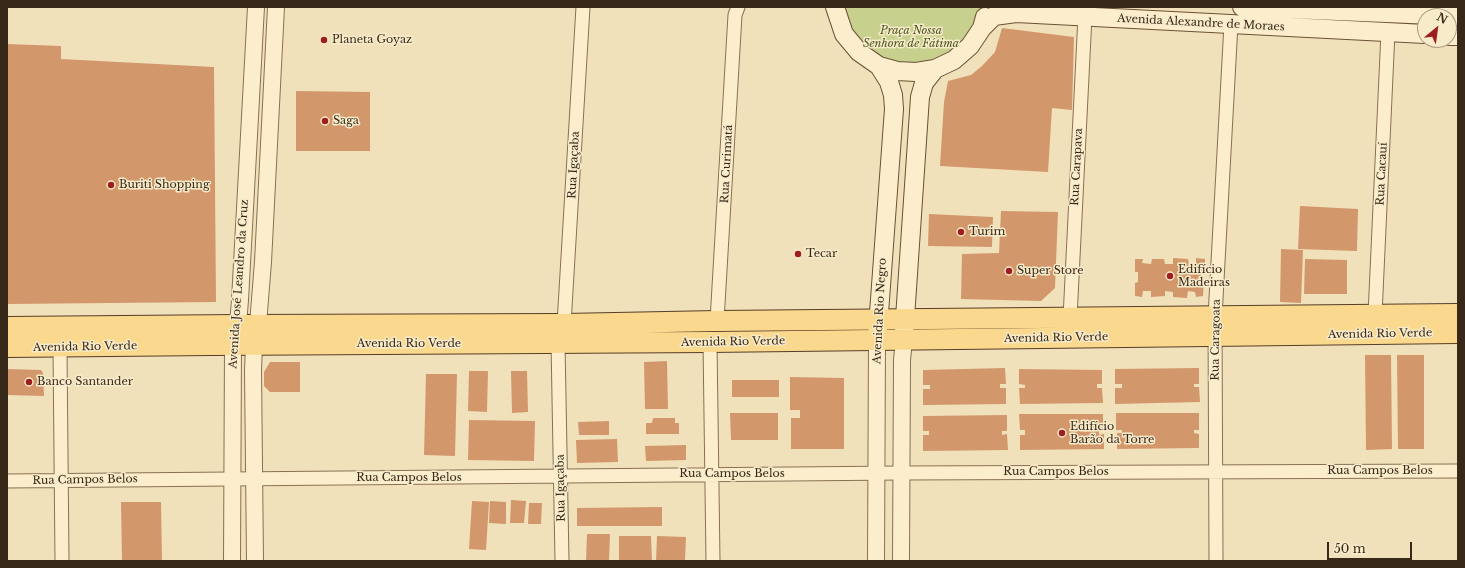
<!DOCTYPE html>
<meta charset="utf-8">
<style>
body{margin:0}
#map{position:relative;width:1465px;height:568px;overflow:hidden;background:#f1e1ba;font-family:"Libre Baskerville",serif}
canvas{display:block}
.frame{position:absolute;inset:0;border:8px solid #372819;pointer-events:none}
.north{position:absolute;left:1417px;top:8px;width:40px;height:40px;box-sizing:border-box;background:#f8ebca;border:1px solid #ab9d83;border-radius:50%;rotate:29deg;font-size:11px;font-weight:700;line-height:16px;text-align:center;color:#372819}
.north::after{content:'';display:block;margin:auto;width:14px;height:18px;background:#9e1e1f;clip-path:polygon(50% 0,100% 100%,50% 72%,0 100%)}
.scale{position:absolute;left:1327px;top:542px;width:85px;height:18px;box-sizing:border-box;border:2px solid #372819;border-top:0;padding-left:5px;font-size:12px;line-height:14px;white-space:nowrap;color:#372819;-webkit-text-stroke:3px #f8ebca;paint-order:stroke}
</style>
<div id="map">
<canvas width="1465" height="568"></canvas>
<div class="frame"></div>
<div class="north">N</div>
<div class="scale">50 m</div>
</div>
<script>
const c = document.querySelector('canvas').getContext('2d');
c.lineJoin = 'round';
function fillPath(path, color) { c.fillStyle = color; c.fill(path, 'evenodd'); }
const shape = rows => new Path2D(rows.map(r => 'M' + r).join(''));
function stroke(path, color, width, dash) { c.strokeStyle = color; c.lineWidth = width; c.lineCap = dash ? 'butt' : 'round'; c.setLineDash(dash || []); c.stroke(path); }
function label(font, color, halo, rows, align = 'center') {
  c.font = font + ' "Libre Baskerville",serif'; c.lineWidth = 3; c.setLineDash([]); c.textBaseline = 'middle'; c.strokeStyle = halo; c.fillStyle = color; for (const [text, x, y, turn = 0] of rows) {
    c.save(); c.translate(x, y); c.rotate((+turn || 0) * Math.PI / 180); c.textAlign = isNaN(turn) ? turn : align; if (halo) c.strokeText(text, 0, 0); c.fillText(text, 0, 0); c.restore();
  }
}
fillPath(shape([
 [840,7,981,7,980,17,969,39,951,56,928,66,880,61,860,46]
]), '#c8d08d');
fillPath(shape([
 [1002,28,1074,37,1072,110,1052,108,1048,172,940,166,944,102,948,81,971,75,982,66,995,52],
 [7,44,61,46,61,59,214,67,216,302,7,304],
 [296,91,370,92,370,151,296,151],
 [1300,206,1358,209,1357,251,1298,249],
 [1001,211,1058,212,1055,288,1041,301,961,299,962,254,999,253],
 [929,214,993,217,992,247,928,246],
 [1281,249,1303,250,1301,303,1280,302],
 [1173,258,1188,259,1189,264,1196,264,1196,258,1205,259,1205,271,1201,272,1201,279,1204,279,1203,296,1196,297,1195,292,1188,291,1187,298,1173,297,1173,292,1165,291,1165,296,1151,297,1151,291,1143,291,1142,297,1135,296,1135,283,1138,282,1138,272,1135,272,1135,259,1143,259,1142,263,1151,264,1152,259,1164,259,1165,264,1173,264],
 [1305,259,1347,260,1347,294,1304,294],
 [1365,355,1391,355,1392,449,1366,450],
 [1397,355,1424,355,1424,449,1398,449],
 [667,361,668,409,645,409,644,362],
 [270,362,300,362,300,392,270,392,264,386,264,372],
 [1005,368,1006,384,1000,384,1000,388,1006,388,1006,404,923,405,923,389,930,389,930,385,923,385,923,370],
 [1199,368,1199,384,1194,384,1194,387,1199,387,1200,402,1115,404,1115,388,1122,388,1122,384,1115,384,1115,369],
 [7,369,41,370,43,373,44,396,7,395],
 [1019,369,1102,370,1102,384,1097,384,1097,388,1102,388,1103,403,1020,404,1019,388,1025,388,1025,385,1019,384],
 [469,371,488,371,487,412,468,411],
 [511,371,527,371,528,412,512,413],
 [426,374,457,374,455,456,424,455],
 [790,377,844,378,844,449,791,449,791,418,800,418,800,410,790,410],
 [732,380,779,380,779,397,732,397],
 [730,413,778,413,778,440,731,440],
 [1116,413,1199,413,1199,430,1194,430,1194,433,1199,434,1199,448,1117,449,1117,433,1122,433,1122,430,1116,430],
 [1019,414,1103,414,1103,431,1099,431,1099,435,1104,434,1104,449,1020,450,1020,435,1025,435,1025,430,1020,430],
 [1007,415,1007,431,1002,431,1002,435,1007,434,1008,450,923,451,923,435,929,435,929,431,923,431,923,416],
 [653,418,675,418,675,423,679,423,679,434,646,434,646,423,652,423],
 [469,420,535,421,534,461,468,460],
 [609,421,609,435,579,435,578,422],
 [617,439,618,462,577,463,576,440],
 [686,445,686,460,646,461,645,446],
 [511,500,526,501,524,523,510,523],
 [472,501,489,502,486,550,469,549],
 [490,501,506,502,506,524,489,523],
 [121,502,161,502,162,561,122,561],
 [529,503,542,503,541,524,528,524],
 [662,507,662,526,577,526,577,508],
 [587,534,610,534,609,561,586,561],
 [619,536,651,536,652,561,619,561],
 [657,536,686,537,685,561,656,561]
]), '#d3976c');
const minor = shape([
 [1375,315,1388,32],
 [1070,318,1085,16],
 [717,321,735,15,738,7],
 [564,324,583,7],
 [710,342,713,561],
 [558,343,562,561],
 [60,348,62,561],
 [7,481,901,473,1458,471],
 [1216,561,1215,317,1231,24]
]);
const tertiary = shape([
 [232,561,233,345,238,325,240,300,256,7],
 [255,561,253,370,254,345,258,324,263,262,276,7],
 [876,561,877,340],
 [901,561,902,360,904,340]
]);
const secondary = shape([
 [835,7,844,34,859,52,879,66,897,71,916,72,935,69,954,60,970,46,982,28,985,17],
 [1242,7,1458,16],
 [982,28,994,16,1016,13,1425,34],
 [1449,36,1458,36],
 [904,333,920,97,924,83,935,69],
 [877,340,894,109,893,95,889,82,879,66]
]);
const primary = shape([
 [7,327,238,325,564,324,717,321,1458,314],
 [7,347,212,345,710,342,1458,333]
]);
stroke(minor, '#897053', 15);
stroke(tertiary, '#897053', 18);
stroke(secondary, '#6b5136', 20);
stroke(primary, '#563e28', 22);
stroke(minor, '#fceecd', 13);
stroke(tertiary, '#fceecd', 16);
stroke(secondary, '#fceecd', 18);
stroke(primary, '#fad88d', 20);
for (const [x, y, r, color] of [
 [324,40,4,"#9e1e1f"],
 [325,121,4,"#9e1e1f"],
 [111,185,4,"#9e1e1f"],
 [961,232,4,"#9e1e1f"],
 [798,254,4,"#9e1e1f"],
 [1009,271,4,"#9e1e1f"],
 [1170,276,4,"#9e1e1f"],
 [29,382,4,"#9e1e1f"],
 [1062,433,4,"#9e1e1f"]
]) { const dot = new Path2D(); dot.arc(x, y, r, 0, 2 * Math.PI); c.fillStyle = color; c.fill(dot); stroke(dot, '#f8ebca', 1.5); }
label('11px', '#372819', '#f8ebca', [
 ["Avenida Alexandre de Moraes",1201,23,3],
 ["Rua Curimatá",727,164,-87],
 ["Rua Igaçaba",574,165,-87],
 ["Rua Carapava",1077,167,-87],
 ["Rua Cacauí",1382,174,-87],
 ["Avenida José Leandro da Cruz",239,284,-86],
 ["Avenida Rio Negro",880,311,-87],
 ["Avenida Rio Verde",1380,334,-1],
 ["Avenida Rio Verde",1056,338,-1],
 ["Rua Caragoata",1216,340,-89],
 ["Avenida Rio Verde",733,342,-1],
 ["Avenida Rio Verde",409,344],
 ["Avenida Rio Verde",85,347,-1],
 ["Rua Campos Belos",1380,471],
 ["Rua Campos Belos",1056,472],
 ["Rua Campos Belos",732,474],
 ["Rua Campos Belos",409,478],
 ["Rua Campos Belos",85,480,-1],
 ["Rua Igaçaba",561,488,-91]
]);
label('italic 11px', '#47551e', '#f8ebca', [
 ["Praça Nossa",911,31],
 ["Senhora de Fátima",911,44]
]);
label('11px', '#372819', '#f8ebca', [
 ["Planeta Goyaz",332,40],
 ["Saga",333,121],
 ["Buriti Shopping",119,185],
 ["Turim",969,232],
 ["Tecar",806,254],
 ["Edifício",1178,270],
 ["Madeiras",1178,283],
 ["Super Store",1017,271],
 ["Banco Santander",37,382],
 ["Edifício",1070,427],
 ["Barão da Torre",1070,440]
], 'left');
</script>
